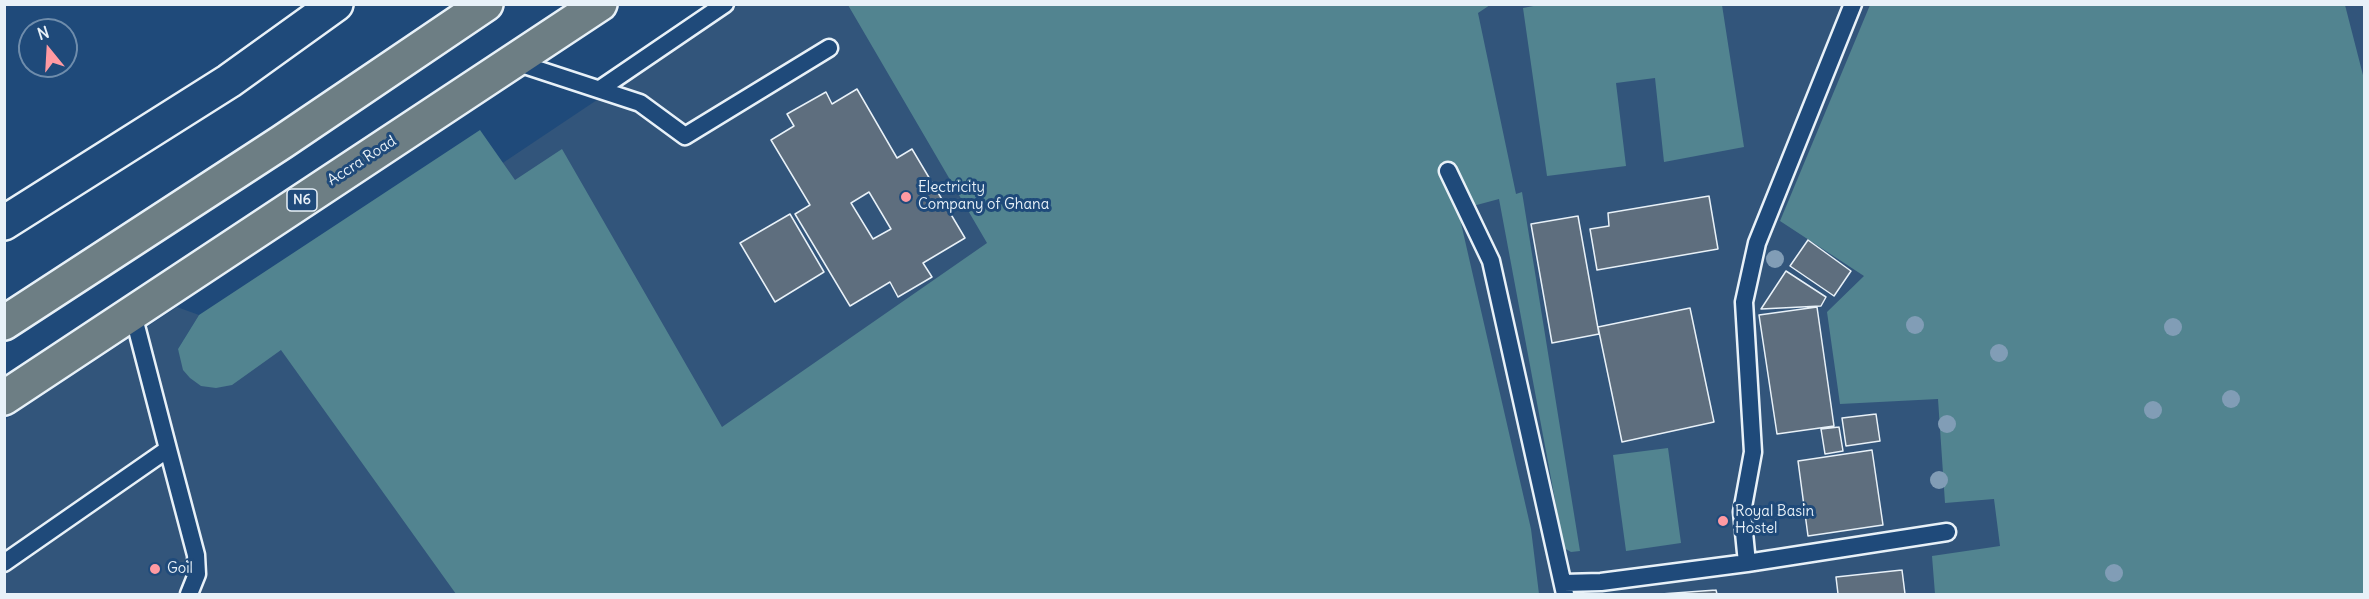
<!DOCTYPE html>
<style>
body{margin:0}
#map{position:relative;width:2369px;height:599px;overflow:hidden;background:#1f4a7a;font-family:Delius,sans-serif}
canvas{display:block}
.frame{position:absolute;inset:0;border:6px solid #e8f1f8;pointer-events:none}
.north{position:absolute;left:18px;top:18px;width:60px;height:60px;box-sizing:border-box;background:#1f4a7a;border:2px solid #6f8dac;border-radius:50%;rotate:342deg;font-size:16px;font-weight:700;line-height:24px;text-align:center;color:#e8f1f8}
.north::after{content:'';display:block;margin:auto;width:21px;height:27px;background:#ff9aa2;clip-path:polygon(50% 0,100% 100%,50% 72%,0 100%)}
</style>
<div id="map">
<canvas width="2369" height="599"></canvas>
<div class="frame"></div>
<div class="north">N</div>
</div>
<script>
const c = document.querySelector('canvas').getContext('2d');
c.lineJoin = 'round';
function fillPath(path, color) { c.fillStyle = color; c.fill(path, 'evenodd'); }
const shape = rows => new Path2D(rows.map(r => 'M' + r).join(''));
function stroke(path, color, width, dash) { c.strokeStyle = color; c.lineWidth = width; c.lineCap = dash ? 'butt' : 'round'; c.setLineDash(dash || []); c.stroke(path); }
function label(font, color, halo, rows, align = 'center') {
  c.font = font + ' Delius,sans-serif'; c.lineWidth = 6; c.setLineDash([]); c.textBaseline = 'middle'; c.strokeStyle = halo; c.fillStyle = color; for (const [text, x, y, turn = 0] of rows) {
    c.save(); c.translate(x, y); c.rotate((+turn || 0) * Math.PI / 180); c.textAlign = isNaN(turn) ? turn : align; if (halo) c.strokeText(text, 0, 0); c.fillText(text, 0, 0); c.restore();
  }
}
fillPath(shape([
 [739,5,2364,5,2364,594,5,594,5,420,177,307,199,315,178,349,187,374]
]), '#32557b');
fillPath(shape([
 [1544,4,1722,5,1744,147,1664,162,1655,78,1616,83,1626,166,1547,176,1523,8],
 [848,5,1490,5,1478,13,1516,194,1522,192,1580,551,1571,552,1564,548,1499,199,1458,210,1531,529,1539,594,456,594,281,350,232,385,216,388,201,386,190,378,183,370,178,349,199,315,480,130,515,180,562,149,722,427,987,243],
 [1870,5,2345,5,2364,79,2364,594,1935,594,1932,556,2000,546,1994,499,1945,503,1938,399,1840,404,1827,312,1864,276,1780,221],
 [1668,448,1681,543,1626,551,1613,455]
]), '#528490');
const building = shape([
 [857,89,897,158,912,149,965,238,923,263,932,277,898,297,890,282,850,306,795,214,810,205,771,140,794,126,787,114,826,92,832,104,857,89],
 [869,192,891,229,873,239,851,203,869,192],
 [1709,196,1718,249,1597,270,1590,229,1609,226,1608,213,1709,196],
 [790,214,824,272,775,302,740,243,790,214],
 [1578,216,1599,334,1552,343,1531,224,1578,216],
 [1808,240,1851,271,1834,296,1790,266,1808,240],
 [1786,271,1826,297,1821,306,1761,309,1786,271],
 [1817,307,1834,426,1777,434,1759,315,1817,307],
 [1690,308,1714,422,1622,442,1598,327,1690,308],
 [1876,414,1880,441,1846,446,1842,418,1876,414],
 [1839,427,1843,451,1825,454,1821,429,1839,427],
 [1872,450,1883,525,1808,536,1798,461,1872,450],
 [1902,570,1905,594,1838,594,1836,577,1902,570],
 [1716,590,1717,594,1661,594,1716,590]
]);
fillPath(building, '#5e6e7e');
stroke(building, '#e8f1f8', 1.5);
const service = shape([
 [515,62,640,103,685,136,829,48],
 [600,89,725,4],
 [1448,171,1491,261,1565,594],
 [168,449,196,555,197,574,189,594],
 [4,563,168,449,133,314],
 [1747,563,1947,532],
 [1564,583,1601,582,1747,563,1742,512,1753,452,1744,302,1757,243,1853,4]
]);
const minor = shape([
 [4,223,229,81,336,4]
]);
const trunk = shape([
 [4,323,282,142,486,4],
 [4,398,600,4]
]);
stroke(service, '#e8f1f8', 21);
stroke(minor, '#e8f1f8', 38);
stroke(trunk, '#e8f1f8', 38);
stroke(service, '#1f4a7a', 16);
stroke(minor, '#1f4a7a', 33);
stroke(trunk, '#6d7e84', 33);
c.fillStyle = '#819db6';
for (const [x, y] of [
 [1775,259],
 [1915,325],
 [2173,327],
 [1999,353],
 [2231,399],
 [2153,410],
 [1947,424],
 [1939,480],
 [2114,573]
]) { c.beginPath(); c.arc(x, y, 9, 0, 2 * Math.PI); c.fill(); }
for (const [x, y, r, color] of [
 [906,197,6,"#ff9aa2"],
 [1723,521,6,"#ff9aa2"],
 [155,569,6,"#ff9aa2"]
]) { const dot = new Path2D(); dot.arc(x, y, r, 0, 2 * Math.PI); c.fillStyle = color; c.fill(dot); stroke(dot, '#1f4a7a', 2); }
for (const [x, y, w] of [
 [302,200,30]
]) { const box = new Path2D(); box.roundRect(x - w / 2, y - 11, w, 22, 4.5); c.fillStyle = '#1f4a7a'; c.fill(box); stroke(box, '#e8f1f8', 1.5); }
label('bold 14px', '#e8f1f8', null, [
 ["N6",302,200]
]);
label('15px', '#e8f1f8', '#1f4a7a', [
 ["Accra Road",362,161,-33]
]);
label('15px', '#e8f1f8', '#1f4a7a', [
 ["Electricity",918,188],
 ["Company of Ghana",918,205],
 ["Royal Basin",1735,512],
 ["Hostel",1735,529],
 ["Goil",167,569]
], 'left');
</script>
